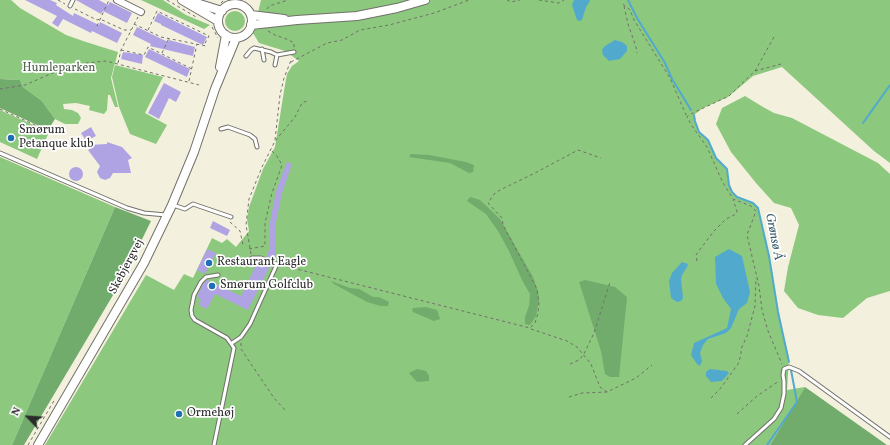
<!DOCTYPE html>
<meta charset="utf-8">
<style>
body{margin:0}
#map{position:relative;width:890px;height:445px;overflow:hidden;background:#f3f0de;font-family:Vollkorn,serif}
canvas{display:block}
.north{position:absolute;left:8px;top:397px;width:40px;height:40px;-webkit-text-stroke:3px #fff;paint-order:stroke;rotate:295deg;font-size:11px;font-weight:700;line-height:16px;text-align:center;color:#2b2b2b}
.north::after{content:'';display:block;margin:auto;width:14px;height:18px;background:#2b2b2b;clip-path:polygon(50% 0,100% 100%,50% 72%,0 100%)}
</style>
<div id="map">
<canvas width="890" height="445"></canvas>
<div class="north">N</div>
</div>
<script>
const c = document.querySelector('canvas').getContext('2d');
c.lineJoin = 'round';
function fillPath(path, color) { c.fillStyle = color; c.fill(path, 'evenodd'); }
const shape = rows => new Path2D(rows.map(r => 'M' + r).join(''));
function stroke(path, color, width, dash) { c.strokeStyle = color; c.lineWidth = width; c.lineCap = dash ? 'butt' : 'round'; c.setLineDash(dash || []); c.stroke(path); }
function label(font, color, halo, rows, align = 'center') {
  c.font = font + ' Vollkorn,serif'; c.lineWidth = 3.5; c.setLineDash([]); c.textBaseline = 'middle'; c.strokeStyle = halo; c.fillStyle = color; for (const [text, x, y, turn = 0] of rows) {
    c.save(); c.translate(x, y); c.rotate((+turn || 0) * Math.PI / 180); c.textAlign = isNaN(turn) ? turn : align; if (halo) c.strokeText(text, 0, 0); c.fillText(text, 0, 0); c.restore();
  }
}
fillPath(shape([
 [0,0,11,0,20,8,66,35,86,42,118,52,111,78,118,107,115,107,110,95,108,95,107,110,104,114,89,110,90,106,76,103,63,104,64,109,72,110,78,113,81,118,78,124,65,124,55,119,42,101,23,87,20,80,0,79],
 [141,0,163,0,186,15,210,25,204,29],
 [261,0,890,0,890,163,874,151,782,67,753,76,728,97,703,108,694,115,695,121,699,132,708,140,716,158,727,169,729,185,732,192,737,197,753,203,758,208,769,256,778,312,789,358,787,390,805,387,770,445,45,445,146,275,174,290,184,274,193,278,212,238,222,243,227,239,236,247,249,231,247,219,249,207,263,169,275,147,285,85,287,74,292,66,299,61,285,51,259,43,253,33],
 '225 21a10 10 0 1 1 20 0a10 10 0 1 1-20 0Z',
 [115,65,163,77,145,113,167,125,156,144,130,134,119,107,112,77],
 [745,96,763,107,774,113,792,118,878,163,890,174,890,291,867,298,843,318,818,315,798,308,784,291,788,267,799,225,791,208,774,203,756,183,731,152,716,124,722,108],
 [0,110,49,132,37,159,0,142],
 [0,157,115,207,12,445,0,445]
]), '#8cc87d');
fillPath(shape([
 [0,79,20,80,23,87,42,101,55,119,48,130,0,108],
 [411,154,429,155,466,162,474,165,473,172,469,173,450,163,409,157],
 [470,197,480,200,500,219,533,277,538,291,539,301,536,316,530,325,525,324,525,317,529,306,530,294,522,280,509,251,498,231,486,214,467,201],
 [115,207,151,221,122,280,24,445,12,445],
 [585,280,615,287,627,297,619,377,610,377,605,374,601,351,579,282],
 [331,281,350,288,359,289,373,297,379,297,389,302,388,306,381,306,367,302,334,284],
 [426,307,437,310,440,319,434,321,413,312,412,310,413,308],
 [417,369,426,371,429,376,429,381,417,382,409,373],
 [805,387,887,445,770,445]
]), '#71ac6c');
fillPath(shape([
 [574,0,589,0,590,1,586,7,582,20,579,21,577,20,572,5],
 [615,40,622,42,627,46,627,51,620,59,609,61,603,55,602,50,605,46],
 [729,249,742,256,750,292,747,303,739,309,731,328,726,333,708,339,703,345,700,353,702,361,700,366,697,364,691,355,694,343,727,328,731,309,723,298,716,284,715,257],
 [682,262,688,264,687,267,682,275,681,279,683,298,681,301,677,302,671,298,669,281,672,273],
 [710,369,727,371,729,373,722,381,711,382,706,376,706,372]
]), '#51aace');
stroke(shape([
 [628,0,637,18,665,63,672,79,691,110],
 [694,115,695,121,699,132,708,140,716,158,727,169,729,185,732,192,737,197,753,203,758,208,769,256,778,312,789,362],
 [863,123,890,85],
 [767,445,797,402,791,370]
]), '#51aace', 2);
fillPath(shape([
 [25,0,50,0,57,3,56,5,73,16,74,13,99,25,100,22,122,33,117,43,92,31,91,33,63,19,58,27,52,23,57,16],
 [76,0,99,0,108,5,110,2,132,13,127,23,103,11,101,14],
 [158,13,207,37,203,45,161,25,161,24,154,21],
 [137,27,168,42,169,40,195,47,193,56,150,46,151,44,133,35],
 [149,49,190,69,187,77,145,57],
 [123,52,143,55,142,64,121,59],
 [164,83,181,92,176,102,169,98,159,119,148,113],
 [91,127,96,136,86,141,81,133],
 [107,142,122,147,132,158,128,160,131,173,113,173,110,178,105,180,100,178,97,172,100,166,88,150,90,149,88,145,107,144],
 [287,162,292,164,282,193,276,222,276,260,268,257,268,251,269,251,270,222,276,191],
 '69 174a7 7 0 1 1 14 0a7 7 0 1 1-14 0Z',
 [213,221,230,230,227,236,210,228],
 [207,249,216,253,205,274,197,270],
 [258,261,270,266,248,310,215,294,207,309,199,305,201,300,197,297,203,284,207,280,241,296]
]), '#b0a3e4');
const service = shape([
 [70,6,73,0],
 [262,49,264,60],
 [246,56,251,50,254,48,271,52,277,55,294,52],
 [275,65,277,55],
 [221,129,228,127,250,135,255,139,257,147],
 [0,153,127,208,144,213,166,215],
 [173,205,185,209,193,204,231,217],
 [232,343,241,337,250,324,277,264,261,258,252,258],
 [214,445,234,348,227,338,195,320,192,316,191,310,194,295,201,282,206,277,218,275],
 [745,445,774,419,781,408,784,394,784,381,783,375,784,369,789,367,799,371,890,437]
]);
const minor = shape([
 [117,0,141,12]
]);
const tertiary = shape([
 [182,0,218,21],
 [190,1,222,11],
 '218 21a17 17 0 1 1 34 0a17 17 0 1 1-34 0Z',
 [251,15,284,19],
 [251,25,297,20,357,16,397,8,425,0],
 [220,67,226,35],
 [38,445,144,263,172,205,194,152,215,89,236,38]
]);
stroke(service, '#71706a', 5);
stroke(minor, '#71706a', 8);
stroke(tertiary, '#71706a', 10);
stroke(shape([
 [58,0,65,4],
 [167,0,196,17],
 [507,0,511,2,520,0],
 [539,0,559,3,564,0],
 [221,3,224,0],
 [623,4,630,10,634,20,670,78,687,117],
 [624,6,628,24,636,47,637,53],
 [75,9,97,20,100,19,124,30,131,30],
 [267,9,269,6,288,0],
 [134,24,161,37,206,46],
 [97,26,109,0],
 [212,27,218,38],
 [148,30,157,11,209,36,204,45],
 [268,31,275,35,289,40,294,43,294,47],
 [774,37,755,71,729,96,697,111,689,115,687,117,692,126,707,147,722,181,733,199,751,206,756,211,747,235,759,286,762,310,768,331,782,364],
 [121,50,144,55,148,47,192,69],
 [162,53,169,38],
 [291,62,327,43,342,40,360,30,389,25,434,13,469,0],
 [118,63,121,50,138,17],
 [755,71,781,64],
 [189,81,197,44],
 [0,89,25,85,62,69,77,64,106,61,199,85],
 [0,109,48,131],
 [275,140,280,95,284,78,292,58],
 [230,222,240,231,243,245],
 [249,249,265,246,265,223,272,193,282,165,277,156,271,150],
 [251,254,246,225,249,199,262,167,275,141,295,117,302,103,309,100],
 [697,261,696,255,698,252,714,231,726,219,736,214,737,211,733,200],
 [281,265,530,328,535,323,538,313,539,304,537,289,503,225,502,218,488,203,494,194,500,190,535,173,578,150,601,158],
 [531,329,567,341,577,347,591,364,600,387,607,392],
 [241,343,241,349,274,398,285,410],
 [570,364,579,360,584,354,594,333,610,282],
 [569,397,582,393,607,392,636,378,652,365],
 [711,398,720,389,738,364,741,355,741,349,747,336,755,306,756,278],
 [737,414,757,396,779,381],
 [28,445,55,399]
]), '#71706a', 1, [3, 3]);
stroke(service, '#fff', 3);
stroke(minor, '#fff', 6);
stroke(tertiary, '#fff', 8);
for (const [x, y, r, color] of [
 [11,138,4,"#1f6fb2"],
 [209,263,4,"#1f6fb2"],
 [212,286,4,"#1f6fb2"],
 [179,414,4,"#1f6fb2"]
]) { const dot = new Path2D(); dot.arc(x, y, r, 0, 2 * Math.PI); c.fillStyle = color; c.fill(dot); stroke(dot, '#fff', 1.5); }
label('12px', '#4d6248', '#fff', [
 ["Humleparken",59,69]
]);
label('12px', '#2b2b2b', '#fff', [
 ["Smørum",19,131],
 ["Petanque klub",19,145],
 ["Restaurant Eagle",217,263],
 ["Smørum Golfclub",220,286],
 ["Ormehøj",187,414]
], 'left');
label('12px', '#2b2b2b', '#fff', [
 ["Skebjergvej",127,267,-62]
]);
label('italic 13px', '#3a5e6c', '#fff', [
 ["Grønsø Å",773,237,79]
]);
</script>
